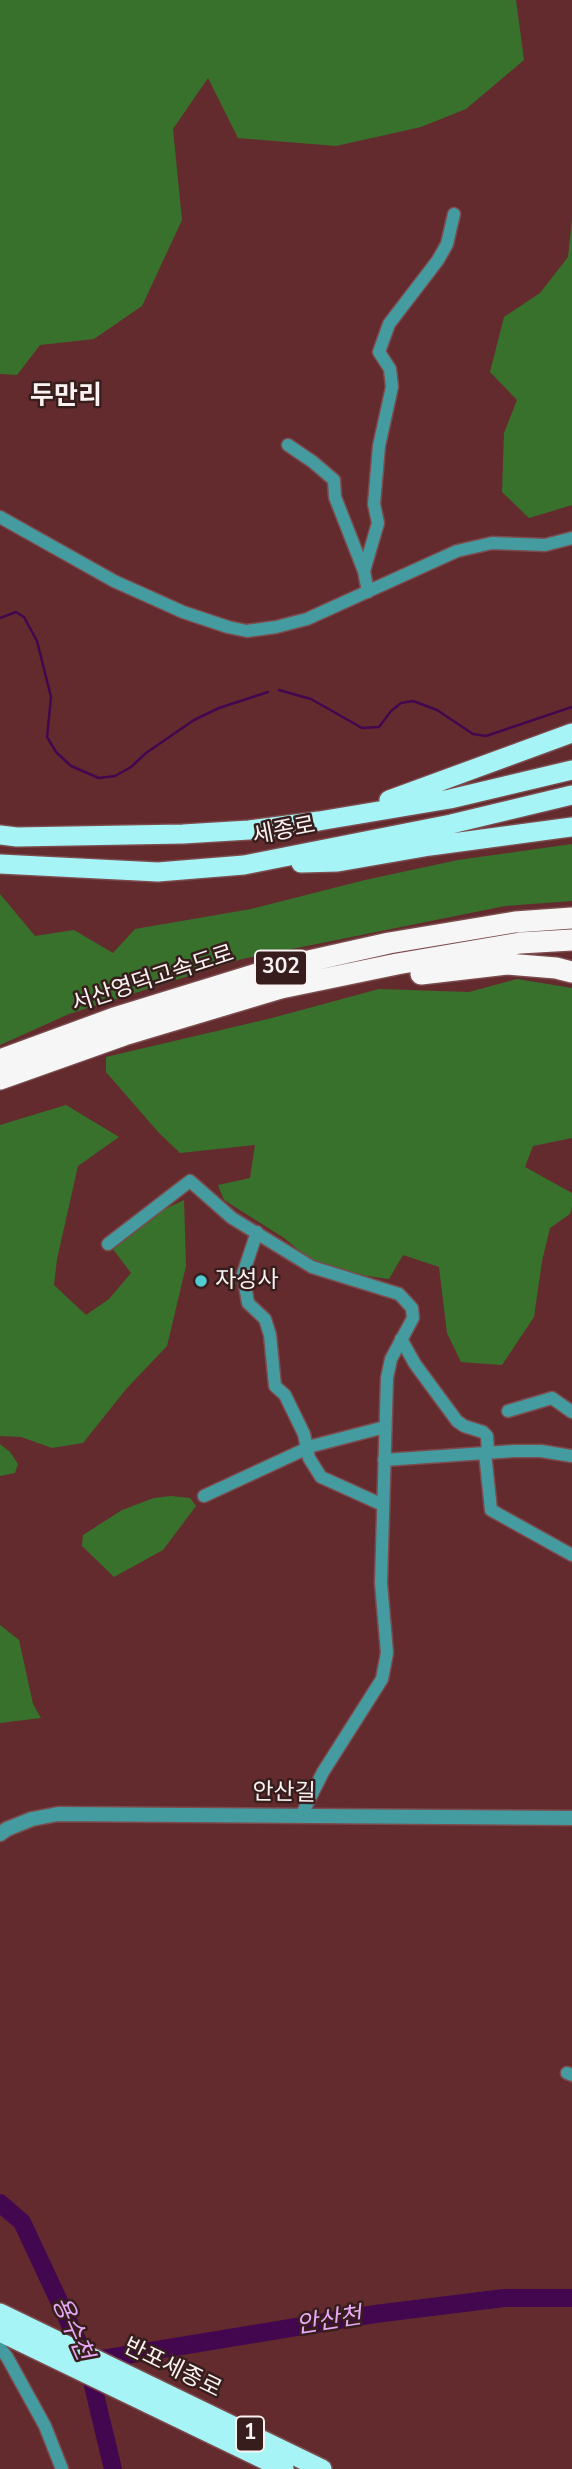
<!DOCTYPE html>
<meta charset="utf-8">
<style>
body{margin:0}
canvas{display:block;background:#632b2d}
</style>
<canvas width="572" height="2469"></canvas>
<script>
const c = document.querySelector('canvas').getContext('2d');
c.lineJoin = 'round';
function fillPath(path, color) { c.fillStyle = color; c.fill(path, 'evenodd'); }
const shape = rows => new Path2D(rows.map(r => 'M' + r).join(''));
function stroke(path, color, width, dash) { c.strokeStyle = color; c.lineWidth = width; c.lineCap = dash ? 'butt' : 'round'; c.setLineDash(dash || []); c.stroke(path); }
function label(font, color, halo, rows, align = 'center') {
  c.font = font + ' "Nunito Sans","Noto Sans KR",sans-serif'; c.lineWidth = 5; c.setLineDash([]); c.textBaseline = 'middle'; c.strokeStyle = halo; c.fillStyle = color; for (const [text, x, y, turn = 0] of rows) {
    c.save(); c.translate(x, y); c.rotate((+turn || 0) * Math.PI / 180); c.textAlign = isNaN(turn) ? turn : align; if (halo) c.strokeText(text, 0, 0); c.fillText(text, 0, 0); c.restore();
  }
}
fillPath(shape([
 [0,0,516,0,524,60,466,109,421,127,336,146,238,138,208,78,173,129,182,220,142,306,94,339,40,345,17,375,0,374],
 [572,219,572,505,529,518,502,492,504,433,517,400,490,372,504,317,540,293,568,257],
 [572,844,572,901,505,906,242,959,69,1014,0,1045,0,894,35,936,74,930,113,953,135,929,251,909,365,880,458,860],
 [517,979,572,988,572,1138,533,1146,525,1167,572,1193,572,1207,570,1214,550,1228,542,1261,534,1317,502,1365,461,1362,447,1333,439,1267,403,1255,389,1279,345,1273,308,1258,284,1238,224,1200,218,1185,250,1178,255,1145,180,1153,159,1133,106,1072,106,1057,272,1018,379,989,469,992],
 [66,1105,119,1137,78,1166,57,1259,54,1285,86,1315,109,1299,131,1273,112,1248,159,1212,184,1200,186,1266,167,1346,127,1388,83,1443,52,1448,21,1437,0,1436,0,1125],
 [0,1444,10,1452,18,1464,15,1473,0,1476],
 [171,1496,190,1498,196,1506,163,1550,114,1577,82,1546,83,1535,122,1510,154,1498],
 [0,1625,19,1640,33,1704,41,1718,0,1723]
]), '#38712c');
stroke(shape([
 [0,618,16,612,24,617,37,641,51,697,47,737,56,752,71,766,99,778,115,776,131,767,146,753,194,720,219,708,268,692],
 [279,690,311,699,362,728,379,727,391,711,401,703,413,701,437,710,473,734,486,736,572,707]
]), '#43074f', 2.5);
stroke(shape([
 [0,2203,22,2222,87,2361,113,2469],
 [90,2361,375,2314,504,2298,572,2298]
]), '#43074f', 18);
const minor = shape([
 [288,445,313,462,334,480,335,497,364,571,368,592],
 [0,517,114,581,183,612,228,627,247,631,276,627,307,619,457,551,492,543,545,545,572,538],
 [364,571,378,523,374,504,379,446,392,387,390,369,379,352,389,324,438,260,447,244,454,214],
 [257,1232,243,1274,248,1303,265,1319,270,1335,275,1386,285,1395,304,1434,309,1458,321,1477,383,1505],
 [108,1244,190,1181,232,1218,312,1267,399,1294,412,1308,413,1318,391,1359,387,1378,381,1583,387,1653,382,1679,323,1772,301,1816],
 [401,1339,415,1364,457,1421,464,1426,483,1432,487,1436,488,1453],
 [508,1411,552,1398,572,1412],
 [485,1453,491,1510,572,1555],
 [384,1460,514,1451,541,1451,572,1456],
 [204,1496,312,1446,385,1427],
 [567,2073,572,2075],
 [0,2348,7,2357,45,2426,62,2469]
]);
const tertiary = shape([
 [0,1834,7,1829,32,1819,58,1814,572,1818]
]);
const trunk = shape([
 [389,800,572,733],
 [0,835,17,837,183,834,249,830,319,821,450,799,572,770],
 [301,863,338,862,430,846,572,827],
 [0,864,158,872,244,865,451,824,572,795],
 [0,2313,322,2469],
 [0,2332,284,2469]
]);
const motorway = shape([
 [421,974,507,964,556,968,572,972],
 [0,1060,114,1018,273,969,389,943,515,922,572,918],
 [0,1079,124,1035,281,988,397,964,520,943,572,940]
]);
stroke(minor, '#7b4b4d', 15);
stroke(tertiary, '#7b4b4d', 17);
stroke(trunk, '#7b4b4d', 22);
stroke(motorway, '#7b4b4d', 24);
stroke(minor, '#449ba0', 12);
stroke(tertiary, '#449ba0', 14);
stroke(trunk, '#a7f4f7', 19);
stroke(motorway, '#f5f6f5', 21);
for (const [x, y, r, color] of [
 [201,1281,7,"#51ccd3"]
]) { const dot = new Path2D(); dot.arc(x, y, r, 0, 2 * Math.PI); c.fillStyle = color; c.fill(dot); stroke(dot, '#371e1d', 2.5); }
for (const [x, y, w] of [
 [281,968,52],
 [250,2434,28]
]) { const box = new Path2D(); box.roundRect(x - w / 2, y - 17.5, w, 35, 5); c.fillStyle = '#371e1d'; c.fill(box); stroke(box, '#faf2f2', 2); }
label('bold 21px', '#faf2f2', null, [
 ["302",281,968],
 ["1",250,2434]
]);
label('23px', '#faf2f2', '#371e1d', [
 ["세종로",284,832,-11],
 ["서산영덕고속도로",153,980,-18],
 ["안산길",284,1794,1],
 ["반포세종로",172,2369,26]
]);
label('23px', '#faf2f2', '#371e1d', [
 ["자성사",215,1281]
], 'left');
label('italic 24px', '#e7a8f5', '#371e1d', [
 ["안산천",329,2322,-9],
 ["용수천",71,2329,66]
]);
label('bold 26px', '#faf2f2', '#371e1d', [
 ["두만리",66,398]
]);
</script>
